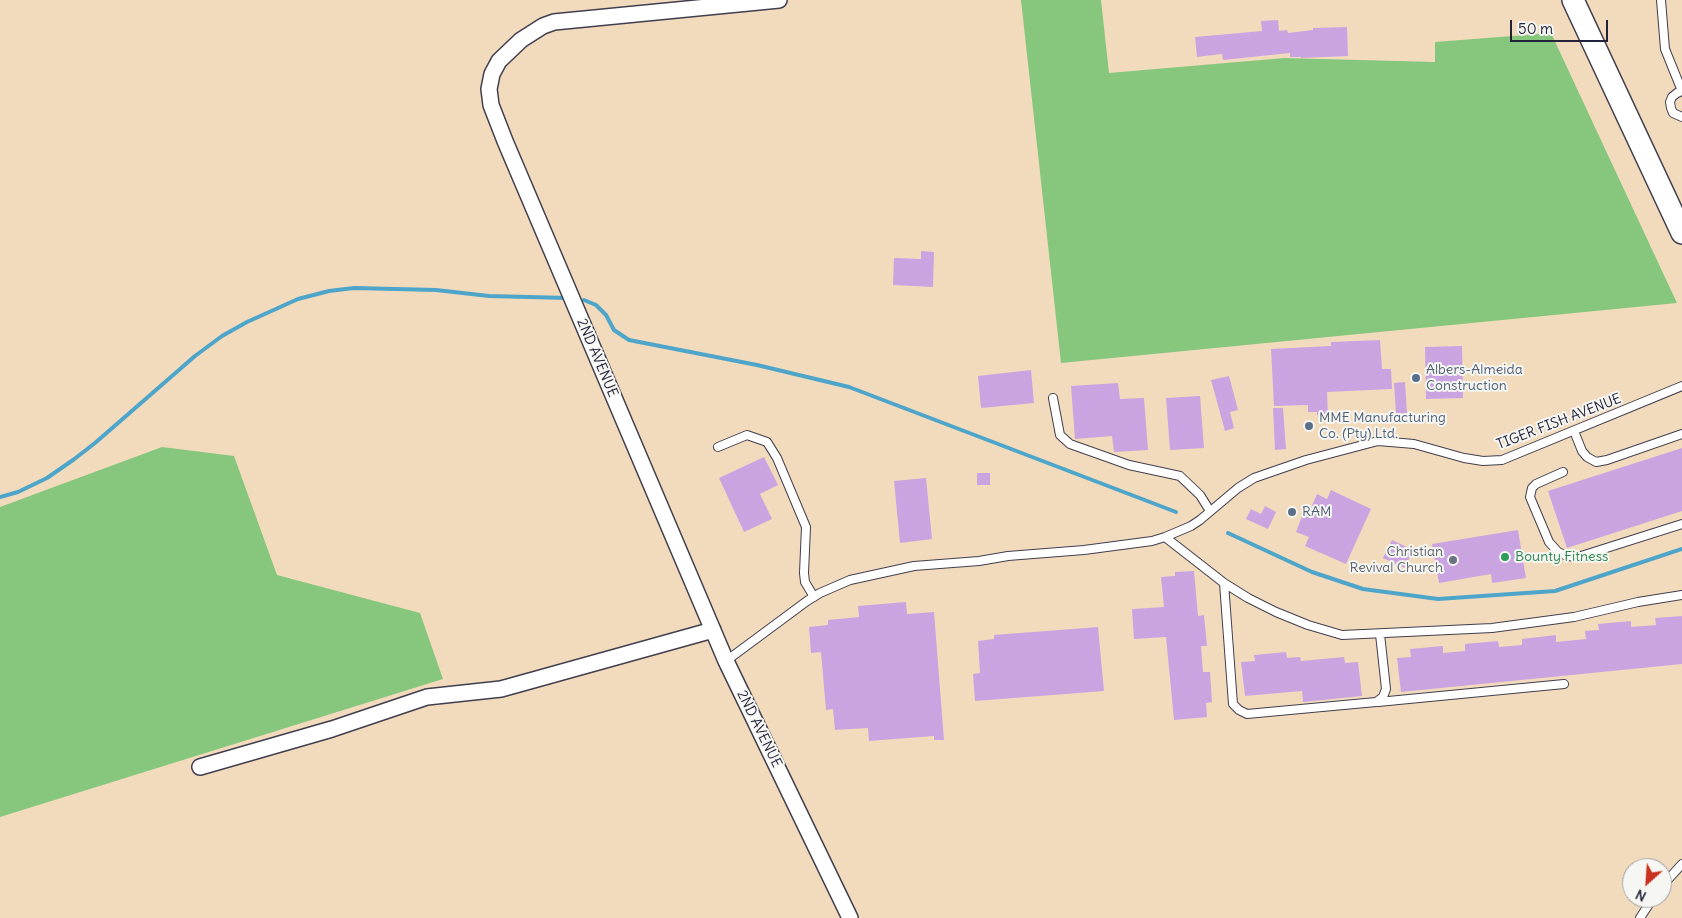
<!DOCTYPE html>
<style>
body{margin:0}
#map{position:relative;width:1682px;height:918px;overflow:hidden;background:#f2dbbd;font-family:Delius,sans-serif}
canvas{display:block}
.north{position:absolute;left:1622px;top:858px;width:50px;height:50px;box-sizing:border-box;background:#f6f6f2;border:1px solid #a1a1a9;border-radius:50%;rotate:206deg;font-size:14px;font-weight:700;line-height:20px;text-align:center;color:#22223b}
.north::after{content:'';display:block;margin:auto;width:18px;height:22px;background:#c8321e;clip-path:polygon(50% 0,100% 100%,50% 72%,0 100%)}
.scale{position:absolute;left:1510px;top:20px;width:98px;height:22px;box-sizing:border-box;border:2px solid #22223b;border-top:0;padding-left:6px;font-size:15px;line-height:18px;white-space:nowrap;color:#22223b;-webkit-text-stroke:4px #f6f6f2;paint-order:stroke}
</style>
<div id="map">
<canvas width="1682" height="918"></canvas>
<div class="north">N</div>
<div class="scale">50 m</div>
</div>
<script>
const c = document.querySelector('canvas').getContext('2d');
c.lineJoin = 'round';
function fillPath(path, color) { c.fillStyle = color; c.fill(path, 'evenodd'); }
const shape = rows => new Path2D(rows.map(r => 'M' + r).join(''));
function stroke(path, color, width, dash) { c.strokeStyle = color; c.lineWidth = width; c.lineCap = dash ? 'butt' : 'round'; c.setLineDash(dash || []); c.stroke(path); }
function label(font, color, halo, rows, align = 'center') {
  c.font = font + ' Delius,sans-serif'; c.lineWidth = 4; c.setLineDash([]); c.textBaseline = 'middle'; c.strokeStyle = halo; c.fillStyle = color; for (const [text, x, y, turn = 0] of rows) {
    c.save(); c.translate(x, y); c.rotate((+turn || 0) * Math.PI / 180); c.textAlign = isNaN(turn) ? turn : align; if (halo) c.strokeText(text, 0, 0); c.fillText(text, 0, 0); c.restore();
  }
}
fillPath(shape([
 [1021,0,1101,0,1109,73,1284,58,1435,62,1435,42,1551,33,1677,303,1061,363],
 [162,447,234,456,277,575,420,613,443,679,0,817,0,507]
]), '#87c67d');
stroke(shape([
 [584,300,596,305,606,315,614,330,629,340,757,365,849,387,1176,512],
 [0,497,18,492,47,478,73,460,95,443,195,356,222,336,247,322,298,299,329,291,354,288,436,290,489,296,568,298],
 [1228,533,1312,572,1363,589,1438,599,1555,591,1682,549]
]), '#4ea5ca', 4);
fillPath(shape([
 [1278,20,1279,31,1287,30,1288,33,1313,30,1313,28,1347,27,1348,56,1301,58,1301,57,1290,57,1290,53,1223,60,1222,54,1197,57,1195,37,1262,31,1261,21],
 [921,251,934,252,933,287,893,285,894,258,921,259],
 [1380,340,1382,369,1391,369,1392,389,1327,392,1328,415,1317,415,1317,412,1308,412,1308,405,1274,406,1271,349,1331,346,1331,342],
 [1462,346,1463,398,1426,399,1425,347],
 [1031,370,1034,403,981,408,978,376],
 [1229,376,1238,410,1230,412,1234,428,1225,431,1211,380],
 [1405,382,1407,413,1396,414,1394,383],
 [1118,383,1120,399,1144,398,1148,450,1114,452,1112,436,1075,439,1071,386],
 [1200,396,1204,448,1170,450,1166,398],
 [1273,408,1283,408,1286,449,1275,450],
 [1682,448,1682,511,1567,548,1548,491],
 [764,457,778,485,760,494,772,519,744,532,719,478],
 [977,473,990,473,990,485,977,485],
 [926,478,932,539,900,543,894,481],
 [1331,490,1371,509,1346,564,1305,546,1309,537,1296,532,1306,506,1311,508,1317,494,1327,499],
 [1265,506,1276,512,1268,529,1246,519,1251,509,1261,514],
 [1518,530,1526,578,1492,583,1491,574,1439,583,1432,544],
 [1392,540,1413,550,1405,568,1383,558],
 [1194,571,1198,616,1204,615,1207,646,1201,646,1203,672,1210,672,1212,702,1206,703,1207,717,1174,720,1166,637,1134,639,1132,609,1164,607,1161,577,1175,576,1175,572],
 [906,602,907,614,934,612,944,740,934,740,934,736,869,741,868,728,835,730,833,709,826,710,821,652,811,653,809,627,828,625,828,620,859,617,858,606],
 [1682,616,1682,664,1401,692,1397,658,1411,657,1410,649,1443,646,1443,653,1465,651,1465,644,1498,641,1499,647,1522,645,1522,639,1556,635,1556,642,1586,639,1585,631,1599,630,1598,624,1631,621,1631,627,1656,625,1655,618],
 [1098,627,1104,691,975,701,973,674,980,673,978,641,994,639,994,635],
 [1286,652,1287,658,1300,657,1301,661,1344,657,1345,663,1358,662,1362,696,1303,702,1302,691,1245,696,1241,662,1255,661,1254,655]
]), '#caa4e1');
const lane = shape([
 [1661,0,1665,49,1682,91],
 [1682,91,1677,93,1672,97,1670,102,1671,108,1673,113,1682,117],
 [1053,398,1060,435,1070,444,1129,465,1180,476,1200,495,1210,511],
 [1574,431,1582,451,1587,457,1596,462,1607,460,1682,434],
 [718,447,747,435,767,442,777,458,806,527,804,573,805,582,814,597],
 [1563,472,1536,484,1532,488,1530,497,1549,542,1558,552,1567,556,1578,557,1682,524],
 [1165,537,1224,583,1248,598,1276,612,1308,625,1342,635,1492,628,1574,617,1638,602,1682,595],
 [1224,583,1233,704,1239,710,1247,714,1376,702,1383,697,1386,689,1380,634],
 [726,661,807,601,820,593,850,580,914,566,979,561,1008,556,1084,550,1152,541,1165,537,1191,526,1200,520,1238,488,1254,478,1306,460,1378,441,1414,444,1464,458,1483,461,1502,460,1682,386],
 [1378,702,1564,684],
 [1662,886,1682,864],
 [1640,918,1653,898]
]);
const street = shape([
 [779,0,554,22,543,26,521,40,499,61,492,74,489,89,491,105,505,141,726,661,850,918],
 [200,767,332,729,427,697,501,689,713,630]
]);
const secondary = shape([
 [1573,0,1682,233]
]);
stroke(lane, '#413e4e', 10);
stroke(street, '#413e4e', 18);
stroke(secondary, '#413e4e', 24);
stroke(lane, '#fff', 8);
stroke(street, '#fff', 15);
stroke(secondary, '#fff', 21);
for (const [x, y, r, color] of [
 [1416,378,5,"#5c6f8a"],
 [1309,426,5,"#5c6f8a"],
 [1292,512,5,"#5c6f8a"],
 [1505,557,5,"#2e9e5b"],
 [1453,560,5,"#6b7280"]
]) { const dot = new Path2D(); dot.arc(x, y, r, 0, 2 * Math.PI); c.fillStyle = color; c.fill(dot); stroke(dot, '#f6f6f2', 2); }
label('14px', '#22223b', '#f6f6f2', [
 ["2ND AVENUE",597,358,67],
 ["TIGER FISH AVENUE",1559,422,-21],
 ["2ND AVENUE",759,729,64]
]);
label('14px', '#4e5e75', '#f6f6f2', [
 ["Albers-Almeida",1426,370],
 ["Construction",1426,386],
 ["MME Manufacturing",1319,418],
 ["Co. (Pty) Ltd.",1319,434],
 ["RAM",1302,512]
], 'left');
label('14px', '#5b616d', '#f6f6f2', [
 ["Christian",1443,552],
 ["Revival Church",1443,568]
], 'right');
label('14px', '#27864d', '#f6f6f2', [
 ["Bounty Fitness",1515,557]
], 'left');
</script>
